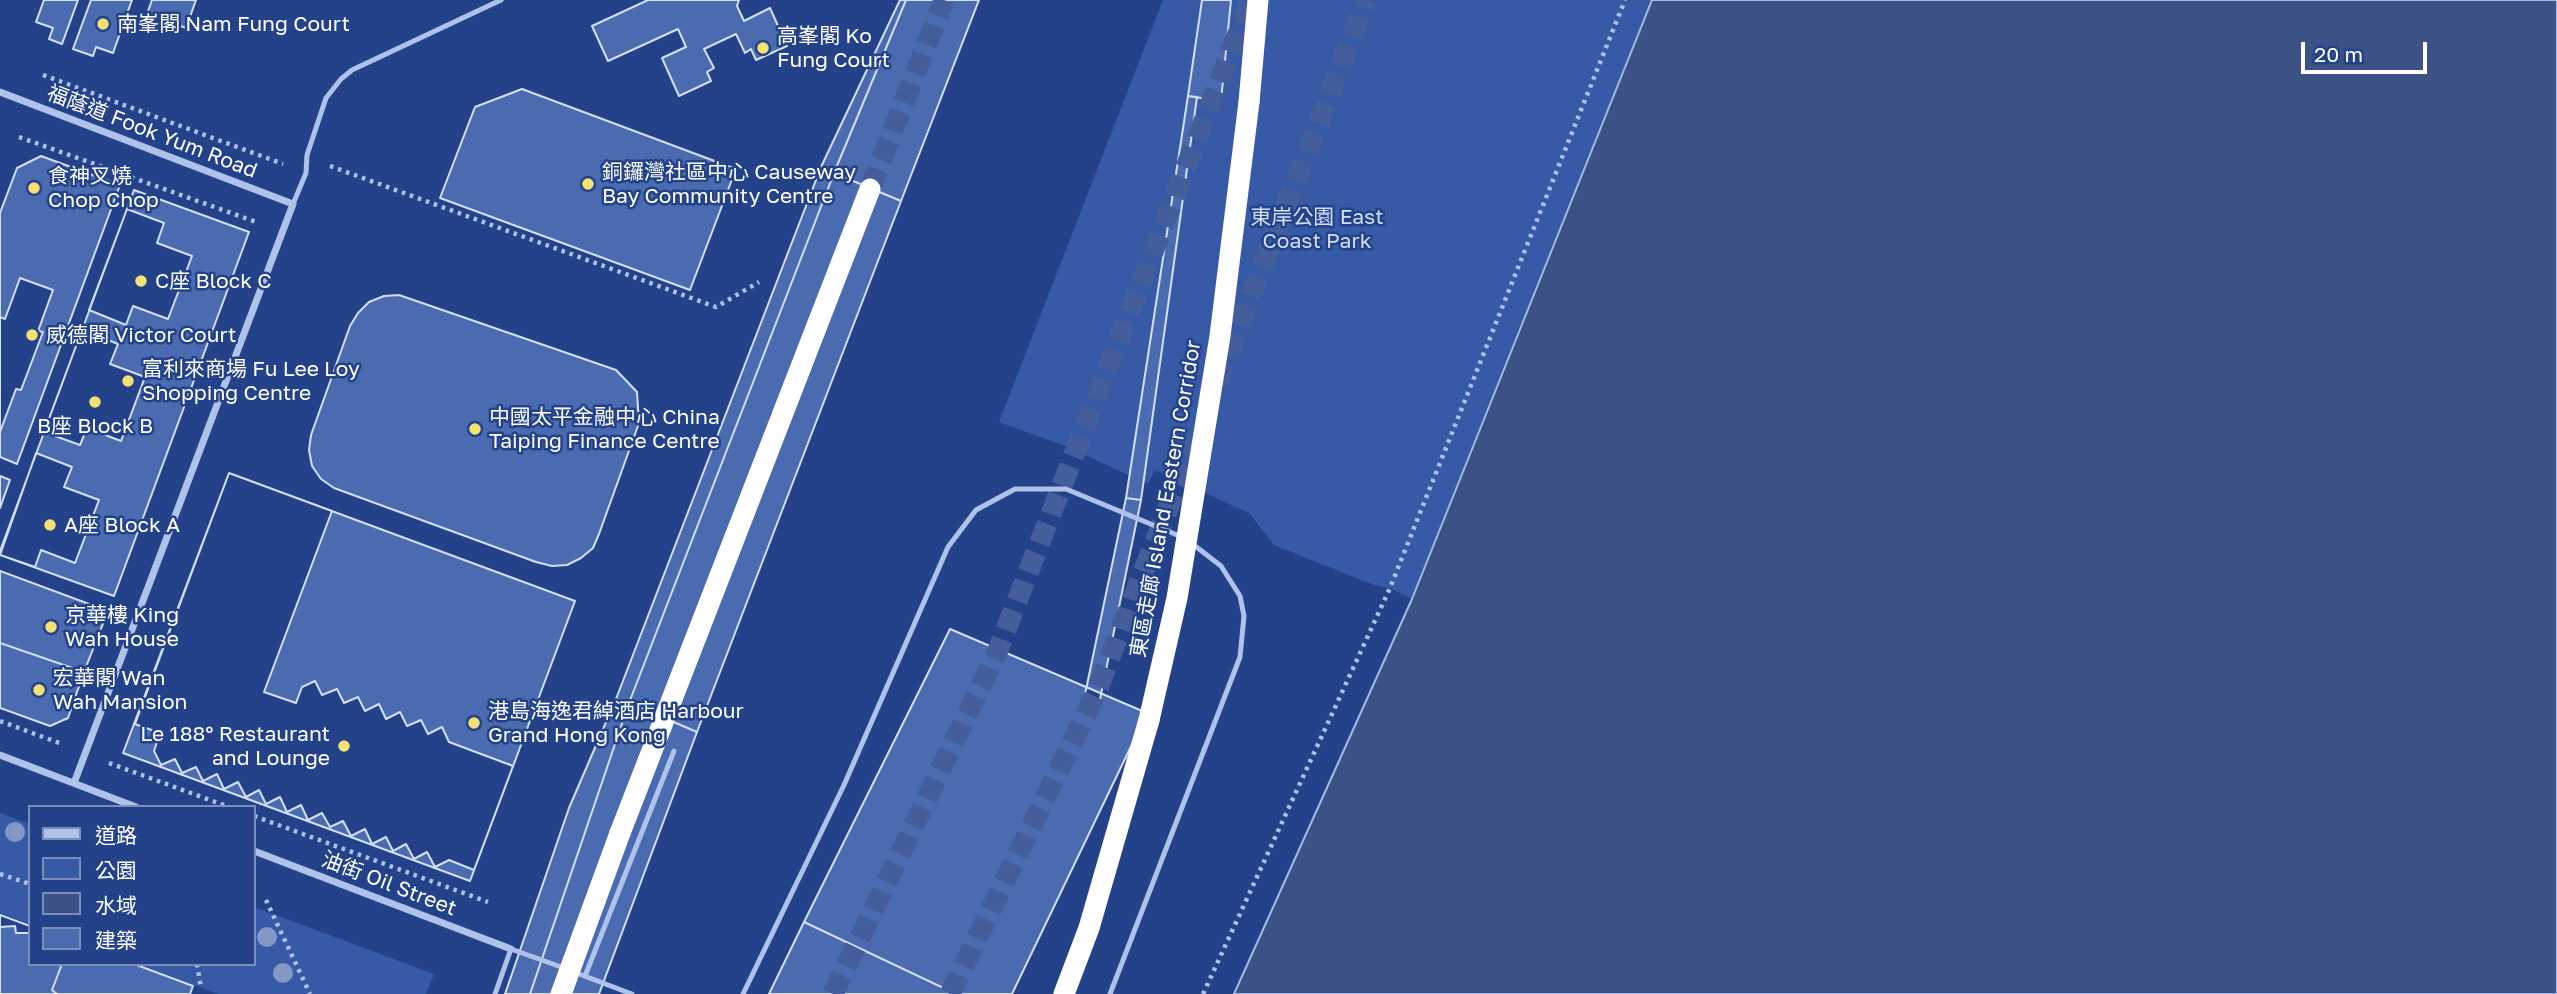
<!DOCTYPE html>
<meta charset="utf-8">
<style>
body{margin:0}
#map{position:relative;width:2557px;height:994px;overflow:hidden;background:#234289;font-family:"Golos Text","Noto Sans TC",sans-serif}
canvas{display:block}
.legend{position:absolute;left:28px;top:805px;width:228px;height:161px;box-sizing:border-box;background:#234289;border:2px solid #7b8eb8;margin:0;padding:9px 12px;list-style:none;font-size:21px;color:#fff}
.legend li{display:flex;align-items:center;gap:14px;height:35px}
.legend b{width:35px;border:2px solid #7b8eb8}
.scale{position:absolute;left:2301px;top:42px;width:126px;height:32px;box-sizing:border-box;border:4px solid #fff;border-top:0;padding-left:9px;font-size:21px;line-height:24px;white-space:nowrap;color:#fff;-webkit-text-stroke:5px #234289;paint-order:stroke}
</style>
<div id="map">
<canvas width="2557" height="994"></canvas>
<ul class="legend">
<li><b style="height:9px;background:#afc2ea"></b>道路</li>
<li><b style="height:19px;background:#375aa6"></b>公園</li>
<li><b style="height:19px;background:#3c5286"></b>水域</li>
<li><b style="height:19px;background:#4b6bb1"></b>建築</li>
</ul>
<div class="scale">20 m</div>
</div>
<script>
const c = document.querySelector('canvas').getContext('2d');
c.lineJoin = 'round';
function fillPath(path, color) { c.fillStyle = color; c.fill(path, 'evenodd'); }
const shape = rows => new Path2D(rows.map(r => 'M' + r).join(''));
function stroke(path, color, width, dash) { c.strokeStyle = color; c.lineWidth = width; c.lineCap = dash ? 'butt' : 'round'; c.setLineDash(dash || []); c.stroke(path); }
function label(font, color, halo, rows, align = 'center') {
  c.font = font + ' "Golos Text","Noto Sans TC",sans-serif'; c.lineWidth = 5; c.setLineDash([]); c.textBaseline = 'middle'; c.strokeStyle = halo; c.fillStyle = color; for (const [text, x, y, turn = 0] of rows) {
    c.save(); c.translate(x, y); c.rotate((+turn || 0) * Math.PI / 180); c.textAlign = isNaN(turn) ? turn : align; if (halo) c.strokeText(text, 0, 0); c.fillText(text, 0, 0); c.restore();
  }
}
fillPath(shape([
 [1163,0,1652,0,1412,599,1390,588,1374,585,1274,545,1249,513,1155,470,1148,484,1068,447,999,422],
 [0,813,30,824,30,924,0,913],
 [254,907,434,974,426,994,218,994,138,964,254,964]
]), '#375aa6');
const water = shape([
 [1652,0,2557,0,2557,994,1234,994,1412,599,1652,0]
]);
fillPath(water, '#3c5286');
stroke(water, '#a3bbeb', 2);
const building = shape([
 [44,0,78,0,62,44,49,39,53,28,36,22,44,0],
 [91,0,132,0,113,53,96,47,93,56,73,49,91,0],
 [152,0,196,0,186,28,147,14,152,0],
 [648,0,739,0,737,6,744,21,770,8,787,46,756,60,751,49,745,53,736,34,704,49,714,68,707,72,711,81,679,96,662,58,686,47,678,29,608,61,592,26,648,0],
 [900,0,906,0,834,173,821,167,900,0],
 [906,0,979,0,901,201,834,173,906,0],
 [1202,0,1231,0,1221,101,1188,96,1202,0],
 [522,89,736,169,690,290,440,198,475,107,522,89],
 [1188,96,1197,97,1141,500,1126,498,1188,96],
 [41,156,120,185,17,464,0,457,0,213,17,168,41,156],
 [821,167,834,173,629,703,616,699,821,167],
 [834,173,901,201,697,732,629,703,834,173],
 [134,190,249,232,114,596,0,555,0,551,134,190],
 [127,209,164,223,157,243,192,256,168,319,133,306,126,325,89,310,127,209],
 [20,278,53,290,38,331,43,332,21,390,16,389,0,432,0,317,5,319,20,278],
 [399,295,616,370,637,392,639,423,599,534,593,548,581,558,567,565,552,566,536,562,334,488,321,479,312,466,309,450,311,435,350,326,358,313,369,302,384,296,399,295],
 [82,330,118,344,110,364,145,377,121,441,87,428,80,445,44,432,82,330],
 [36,453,72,467,64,487,99,500,75,563,41,550,35,567,0,555,36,453],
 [229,473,575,601,470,881,123,753,229,473],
 [229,473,332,511,264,692,296,703,302,687,315,681,322,695,337,689,344,703,358,697,365,711,379,704,386,719,400,712,407,726,421,720,428,734,442,727,449,742,513,766,474,870,449,860,435,867,427,852,414,859,406,844,393,851,386,837,372,844,365,829,351,836,343,821,330,827,322,813,308,820,301,805,287,812,280,797,266,804,259,790,246,797,238,782,224,789,217,774,203,781,196,767,182,773,175,759,161,765,154,751,160,733,135,724,229,473],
 [0,476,10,480,0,508,0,476],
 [1126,498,1141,500,1098,709,1083,704,1126,498],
 [0,571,108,611,84,672,0,643,0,571],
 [950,629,1147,713,1012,994,956,994,804,922,950,629],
 [0,643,84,672,68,718,50,726,0,708,0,643],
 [616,699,629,703,530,994,505,994,569,808,616,699],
 [629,703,697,732,599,994,530,994,629,703],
 [0,915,30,926,30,964,134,964,193,986,190,994,0,994,0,915],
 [0,915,30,926,30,964,134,964,193,986,190,994,0,994,0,915],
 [804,922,956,994,769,994,804,922],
 [15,926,16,933,30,933,30,964,62,964,52,990,57,994,0,994,0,927,15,926],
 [62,964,134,964,193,986,190,994,57,994,52,990,62,964]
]);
fillPath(building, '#4b6bb1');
stroke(building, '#d3dff7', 2);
stroke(shape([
 [870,189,944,0],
 [1217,383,1366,0],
 [833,994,998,650,1251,0],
 [950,994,1097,691,1200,426]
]), '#445e9b', 21, [21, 10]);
stroke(shape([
 [43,75,283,164],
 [19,137,259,223],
 [330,166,716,307,759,282],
 [0,721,62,744],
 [109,763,229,807],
 [254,816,488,902],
 [0,874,30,884],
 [266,900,310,994],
 [197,964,201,988],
 [1203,994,1390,588,1625,0]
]), '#afc2ea', 4.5, [3.5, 5]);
stroke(shape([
 [293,204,306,173,307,155,326,98,341,79,352,70,501,0],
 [574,972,632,994],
 [585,976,674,751],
 [495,994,511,949,564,968],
 [743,994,844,785,948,547,976,510,1015,489,1066,489,1182,537],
 [1110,994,1240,657,1244,616,1240,596,1221,566,1190,542]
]), '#afc2ea', 5);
stroke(shape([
 [0,92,293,204,74,783],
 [0,755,136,807],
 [254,851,511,949]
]), '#afc2ea', 7);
stroke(shape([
 [1249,102,1258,0],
 [620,833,870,189],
 [1064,994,1089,928,1149,720]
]), '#fff', 21);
stroke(shape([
 [1149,720,1177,598,1220,336,1249,102],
 [561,994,620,833]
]), '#fff', 21);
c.fillStyle = '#8498c6';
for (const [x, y] of [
 [15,832],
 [267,937],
 [283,973]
]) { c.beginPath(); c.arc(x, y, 10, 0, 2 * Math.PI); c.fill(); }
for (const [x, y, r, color] of [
 [103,24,7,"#f5e072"],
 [763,48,7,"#f5e072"],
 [588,184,7,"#f5e072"],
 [34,188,7,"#f5e072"],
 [141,281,7,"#f5e072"],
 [32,335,7,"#f5e072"],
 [128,381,7,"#f5e072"],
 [95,402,7,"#f5e072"],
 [475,429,7,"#f5e072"],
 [50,525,7,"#f5e072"],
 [51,627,7,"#f5e072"],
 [39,690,7,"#f5e072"],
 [474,723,7,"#f5e072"],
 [344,746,7,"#f5e072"]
]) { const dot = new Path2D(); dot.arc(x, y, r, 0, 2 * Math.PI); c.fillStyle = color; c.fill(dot); stroke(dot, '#234289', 2.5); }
label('21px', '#fff', '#234289', [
 ["南峯閣 Nam Fung Court",117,24],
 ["高峯閣 Ko",777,36],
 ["Fung Court",777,60],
 ["銅鑼灣社區中心 Causeway",602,172],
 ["Bay Community Centre",602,196],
 ["食神叉燒",48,176],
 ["Chop Chop",48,200],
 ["C座 Block C",155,281],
 ["威德閣 Victor Court",46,335],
 ["富利來商場 Fu Lee Loy",142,369],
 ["Shopping Centre",142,393],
 ["中國太平金融中心 China",489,417],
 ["Taiping Finance Centre",489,441],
 ["B座 Block B",95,426,"center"],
 ["A座 Block A",64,525],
 ["京華樓 King",65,615],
 ["Wah House",65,639],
 ["宏華閣 Wan",53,678],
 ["Wah Mansion",53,702],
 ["港島海逸君綽酒店 Harbour",488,711],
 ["Grand Hong Kong",488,735],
 ["Le 188° Restaurant",330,734,"right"],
 ["and Lounge",330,758,"right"]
], 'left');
label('21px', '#fff', '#234289', [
 ["福蔭道 Fook Yum Road",152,132,21],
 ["東區走廊 Island Eastern Corridor",1166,499,-80],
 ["油街 Oil Street",389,884,21]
]);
label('21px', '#d3dff7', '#234289', [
 ["東岸公園 East",1317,217],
 ["Coast Park",1317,241]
]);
</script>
